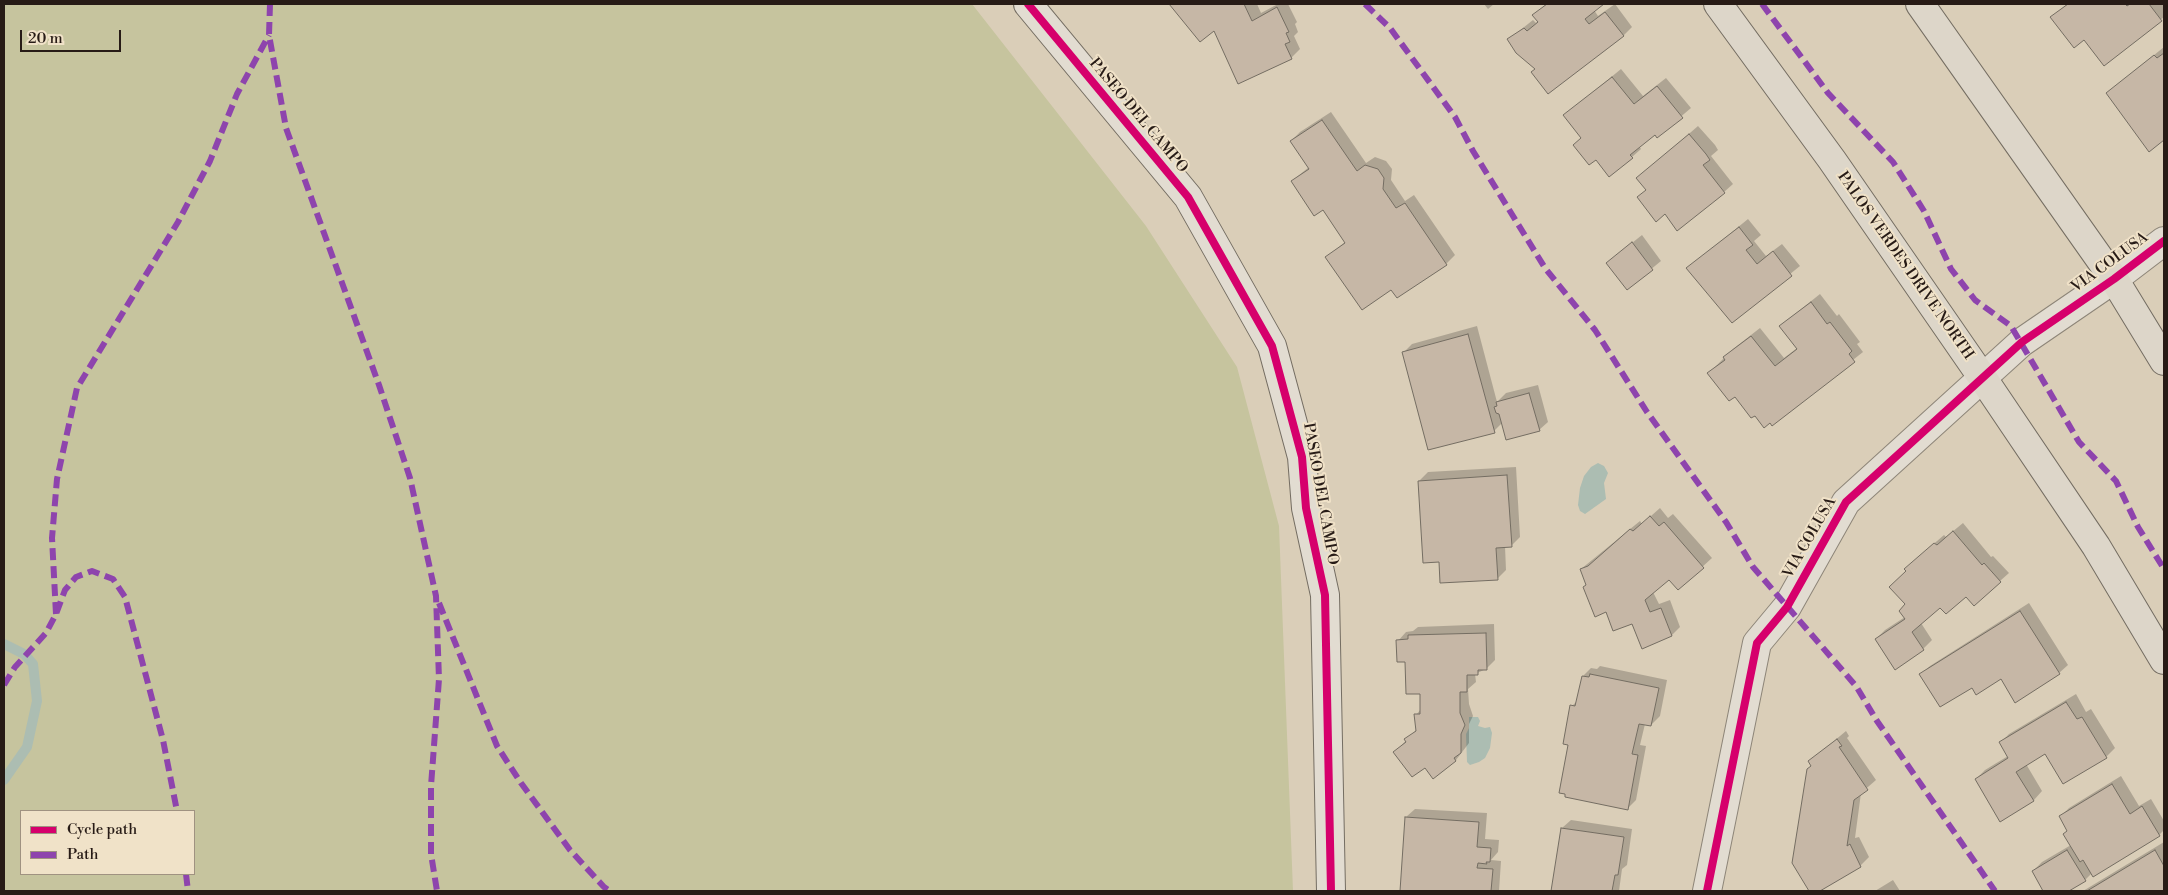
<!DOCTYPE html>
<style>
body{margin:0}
#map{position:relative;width:2168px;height:895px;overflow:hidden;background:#daceb8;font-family:"Libre Bodoni",serif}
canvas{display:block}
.frame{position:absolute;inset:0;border:5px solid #271b16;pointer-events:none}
.legend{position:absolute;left:20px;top:810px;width:175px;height:65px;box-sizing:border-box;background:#f0e2c8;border:1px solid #a09281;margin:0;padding:6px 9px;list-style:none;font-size:15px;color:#271b16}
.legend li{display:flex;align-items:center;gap:10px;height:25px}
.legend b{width:25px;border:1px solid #a09281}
.scale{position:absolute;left:20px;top:30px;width:101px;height:22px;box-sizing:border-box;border:2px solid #271b16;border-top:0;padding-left:6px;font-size:15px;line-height:18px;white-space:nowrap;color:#271b16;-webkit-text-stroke:4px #f0e2c8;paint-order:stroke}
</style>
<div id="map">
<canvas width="2168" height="895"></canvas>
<div class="frame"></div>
<ul class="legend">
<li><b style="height:6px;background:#d6006c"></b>Cycle path</li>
<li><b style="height:6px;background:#8e44ad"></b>Path</li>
</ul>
<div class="scale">20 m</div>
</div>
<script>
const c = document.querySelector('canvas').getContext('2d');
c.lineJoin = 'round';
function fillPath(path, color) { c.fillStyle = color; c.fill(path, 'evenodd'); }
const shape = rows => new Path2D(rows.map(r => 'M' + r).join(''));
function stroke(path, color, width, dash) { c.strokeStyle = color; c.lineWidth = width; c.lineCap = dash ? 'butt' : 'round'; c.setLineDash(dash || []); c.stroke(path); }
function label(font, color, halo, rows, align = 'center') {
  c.font = font + ' "Libre Bodoni",serif'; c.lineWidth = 4; c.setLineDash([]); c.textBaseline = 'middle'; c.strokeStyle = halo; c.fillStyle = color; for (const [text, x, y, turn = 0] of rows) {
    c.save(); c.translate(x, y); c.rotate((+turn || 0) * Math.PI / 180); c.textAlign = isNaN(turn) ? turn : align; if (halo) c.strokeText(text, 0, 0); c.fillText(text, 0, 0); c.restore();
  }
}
fillPath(shape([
 [4,4,972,4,1146,226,1237,367,1279,526,1293,891,4,891],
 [194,811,194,874,21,874,21,811]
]), '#c6c49e');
fillPath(shape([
 [1598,463,1604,466,1608,473,1604,483,1606,499,1585,514,1580,511,1578,505,1580,488,1584,476,1591,467],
 [1469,717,1478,717,1480,721,1478,726,1485,728,1490,727,1492,733,1490,748,1485,758,1479,762,1470,765,1467,762,1466,734,1469,728]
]), '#acbdb2');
fillPath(shape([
 [1170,4,1257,4,1261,13,1278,4,1288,4,1297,22,1295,24,1298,32,1294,36,1300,49,1291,58,1214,29,1200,40],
 [1484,4,1494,4,1488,9],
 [1546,4,1602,4,1594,10,1598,16,1615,4,1632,27,1623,36,1536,68,1509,39,1533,20,1536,23,1538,21,1534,15],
 [2067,4,2164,4,2164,17,2104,64,2084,38,2052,17],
 [2164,47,2164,138,2149,150,2107,93],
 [1621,69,1643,96,1666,78,1691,108,1658,136,1655,133,1639,146,1641,149,1632,157,1582,138,1565,115],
 [1331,112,1366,163,1375,157,1386,161,1392,169,1391,180,1405,201,1414,195,1455,255,1446,264,1397,297,1392,289,1327,257,1346,241,1323,208,1292,181,1309,167,1291,141,1300,132],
 [1698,126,1715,145,1718,150,1711,156,1733,184,1724,192,1638,178],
 [1748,219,1761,235,1754,241,1766,256,1782,244,1800,266,1732,321,1688,268],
 [1642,235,1661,261,1627,289,1607,263],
 [1820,294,1837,316,1839,314,1860,342,1857,344,1863,352,1772,424,1709,373,1733,349,1760,328,1784,358,1797,348,1780,326],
 [1477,326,1497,402,1506,393,1538,385,1548,422,1539,430,1502,423,1494,431,1403,353,1412,344],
 [1516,467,1520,537,1511,546,1505,546,1506,570,1497,579,1440,560,1419,481,1428,472],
 [1660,508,1668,518,1673,514,1712,558,1678,589,1670,579,1653,592,1659,604,1670,600,1680,627,1672,635,1643,647,1633,622,1606,611,1584,587,1587,584,1581,569,1640,521,1642,524],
 [1963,523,1991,557,1993,556,2009,573,2000,581,1941,606,1921,623,1932,640,1923,649,1896,668,1876,639,1885,630,1905,617,1907,570,1915,560,1944,535,1946,537],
 [2029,603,2068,665,2059,673,2001,678,1972,686,1921,674,1930,666],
 [1494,624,1495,660,1486,669,1475,674,1476,682,1468,689,1469,704,1473,716,1469,724,1469,743,1456,760,1433,777,1425,766,1395,752,1417,729,1416,715,1421,709,1421,692,1398,641,1406,632,1413,631,1418,627],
 [1600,666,1667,680,1660,716,1651,725,1645,724,1640,745,1646,746,1636,800,1627,809,1570,744,1572,706,1578,700,1583,676,1591,668,1597,669],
 [2076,694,2086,712,2091,709,2115,748,2106,757,2064,782,2046,753,2026,764,2042,791,2034,800,2001,820,1976,779,1985,770,2008,756,2000,743,2009,734],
 [1846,731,1849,736,1847,738,1876,780,1861,793,1855,838,1859,837,1869,857,1860,866,1818,891,1811,891,1794,863,1813,765,1810,761],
 [2121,776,2139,806,2151,799,2164,821,2164,830,2159,835,2092,873,2085,880,2066,891,2045,891,2033,871,2042,862,2071,845,2068,830,2060,817,2069,808],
 [1415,809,1487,813,1485,839,1499,840,1498,852,1491,860,1501,861,1499,891,1401,891,1406,817],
 [1571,820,1632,829,1627,865,1622,869,1619,891,1552,891,1562,828],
 [2164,842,2164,891,2083,891],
 [1893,880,1900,891,1875,891]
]), '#0003');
stroke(shape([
 [4,644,24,654,33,664,37,701,27,747,4,780]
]), '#acbdb2', 10);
const building = shape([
 [1169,4,1244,4,1252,21,1277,7,1289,32,1286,33,1290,42,1285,44,1292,59,1238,84,1214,31,1200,42,1169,4],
 [1547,4,1604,4,1585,19,1589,24,1605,12,1624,36,1548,94,1531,72,1535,69,1516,53,1507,39,1524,28,1527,31,1538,22,1532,15,1547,4],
 [2068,4,2125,4,2127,6,2130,4,2149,4,2162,21,2104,66,2084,40,2074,48,2050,17,2068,4],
 [2164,53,2164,140,2149,152,2106,93,2154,55,2157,58,2164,53],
 [1612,77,1634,104,1657,86,1683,118,1657,138,1655,135,1630,155,1633,158,1609,177,1596,160,1589,165,1573,145,1581,138,1563,115,1612,77],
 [1322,120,1357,171,1365,165,1378,169,1384,178,1383,189,1396,208,1405,203,1447,265,1397,298,1391,290,1362,310,1325,257,1345,243,1323,210,1314,216,1291,181,1309,169,1290,141,1322,120],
 [1689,134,1706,154,1710,160,1703,165,1725,193,1677,231,1665,214,1656,222,1637,197,1646,190,1636,178,1689,134],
 [1739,227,1753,245,1746,250,1757,264,1773,251,1792,276,1732,323,1686,268,1739,227],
 [1632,242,1653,270,1627,290,1606,263,1632,242],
 [1811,302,1827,324,1830,322,1852,351,1849,354,1855,362,1772,426,1770,423,1764,428,1755,416,1751,418,1735,397,1729,401,1707,373,1725,360,1723,357,1751,336,1775,366,1797,349,1779,326,1811,302],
 [1468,334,1495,433,1428,450,1402,352,1468,334],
 [1529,393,1540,431,1506,440,1499,414,1496,413,1494,407,1497,406,1496,402,1529,393],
 [1507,475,1512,547,1496,548,1498,580,1440,583,1439,562,1423,563,1418,481,1507,475],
 [1650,516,1659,526,1664,522,1704,568,1678,590,1669,580,1645,600,1650,612,1661,608,1672,636,1642,649,1632,624,1613,631,1606,612,1595,617,1583,587,1586,585,1580,569,1588,566,1630,529,1633,531,1650,516],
 [1953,531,1982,565,1984,563,2001,582,1974,606,1966,597,1946,614,1940,608,1912,632,1924,650,1895,670,1875,639,1905,619,1899,611,1905,604,1889,587,1906,571,1904,569,1934,543,1937,545,1953,531],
 [2020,611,2060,674,2015,703,2001,679,1976,695,1972,688,1940,707,1919,674,2020,611],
 [1486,633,1487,670,1478,670,1478,675,1467,675,1467,692,1460,692,1460,713,1465,725,1461,734,1461,753,1454,758,1456,761,1433,779,1425,768,1412,777,1393,752,1406,742,1404,739,1416,731,1414,714,1420,714,1420,694,1406,694,1405,662,1397,662,1396,640,1408,639,1408,635,1486,633],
 [1590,674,1659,688,1651,726,1639,724,1632,754,1638,755,1628,810,1565,797,1565,794,1559,793,1568,745,1563,744,1570,705,1575,706,1582,676,1589,677,1590,674],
 [2066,702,2077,719,2082,717,2107,758,2063,784,2045,754,2016,772,2034,801,2000,822,1975,779,2008,758,1999,742,2066,702],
 [1837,739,1842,746,1839,747,1868,790,1854,800,1847,846,1850,844,1861,867,1820,891,1809,891,1792,863,1807,769,1811,766,1808,761,1837,739],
 [2112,784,2130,814,2142,806,2160,836,2093,877,2083,860,2080,862,2063,834,2067,831,2059,816,2112,784],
 [1405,817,1479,822,1477,847,1491,848,1490,862,1486,862,1487,864,1478,863,1477,868,1493,869,1491,891,1400,891,1405,817],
 [1561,828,1624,837,1618,875,1615,875,1612,891,1551,891,1561,828],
 [2067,850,2086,881,2069,891,2043,891,2032,871,2067,850],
 [2155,850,2164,866,2164,891,2087,891,2155,850]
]);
fillPath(building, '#c6b7a6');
stroke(building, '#746d62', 1);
const street = shape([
 [1707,891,1757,643,1787,607,1846,502,2022,342,2114,279,2164,241]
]);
const secondary = shape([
 [1028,4,1188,197,1272,346,1302,457,1306,508,1325,595,1331,891]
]);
const primary = shape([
 [1718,4,1832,160,1982,377,2096,546,2164,660],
 [1920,4,2114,279,2164,361]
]);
stroke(street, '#8d8578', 30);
stroke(secondary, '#746d62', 30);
stroke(primary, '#746d62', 30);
stroke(street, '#e2dcd1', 28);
stroke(secondary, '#e2dcd1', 28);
stroke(primary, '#ddd6c9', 28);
stroke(shape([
 [270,4,269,35,286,128,379,385,410,478,436,596,439,679,431,786,431,854,437,891],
 [1365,4,1390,28,1455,117,1473,151,1545,268,1595,330,1647,412,1726,522,1753,567,1856,686,1877,721,1995,891],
 [1762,4,1828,93,1893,162,1924,211,1951,269,1975,300,2011,326,2079,442,2116,481,2138,527,2164,569],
 [439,603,497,746,521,783,570,850,604,887,610,891],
 [56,614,52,538,57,479,77,388,178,222,210,161,237,94,269,35],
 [4,685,15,667,46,633,56,614,65,590,76,577,92,571,113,579,125,597,163,740,177,811],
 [186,874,188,891]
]), '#8e44ad', 6, [12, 6]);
stroke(shape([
 [1028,4,1188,197,1272,346,1302,457,1306,508,1325,595,1331,891],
 [1707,891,1757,643,1787,607,1846,502,2022,342,2114,279,2164,241]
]), '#d6006c', 8);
label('15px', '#271b16', '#f0e2c8', [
 ["PASEO DEL CAMPO",1138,116,50],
 ["VIA COLUSA",2110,263,-36],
 ["PALOS VERDES DRIVE NORTH",1905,266,55],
 ["PASEO DEL CAMPO",1320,494,80],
 ["VIA COLUSA",1810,538,-60]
]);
</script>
